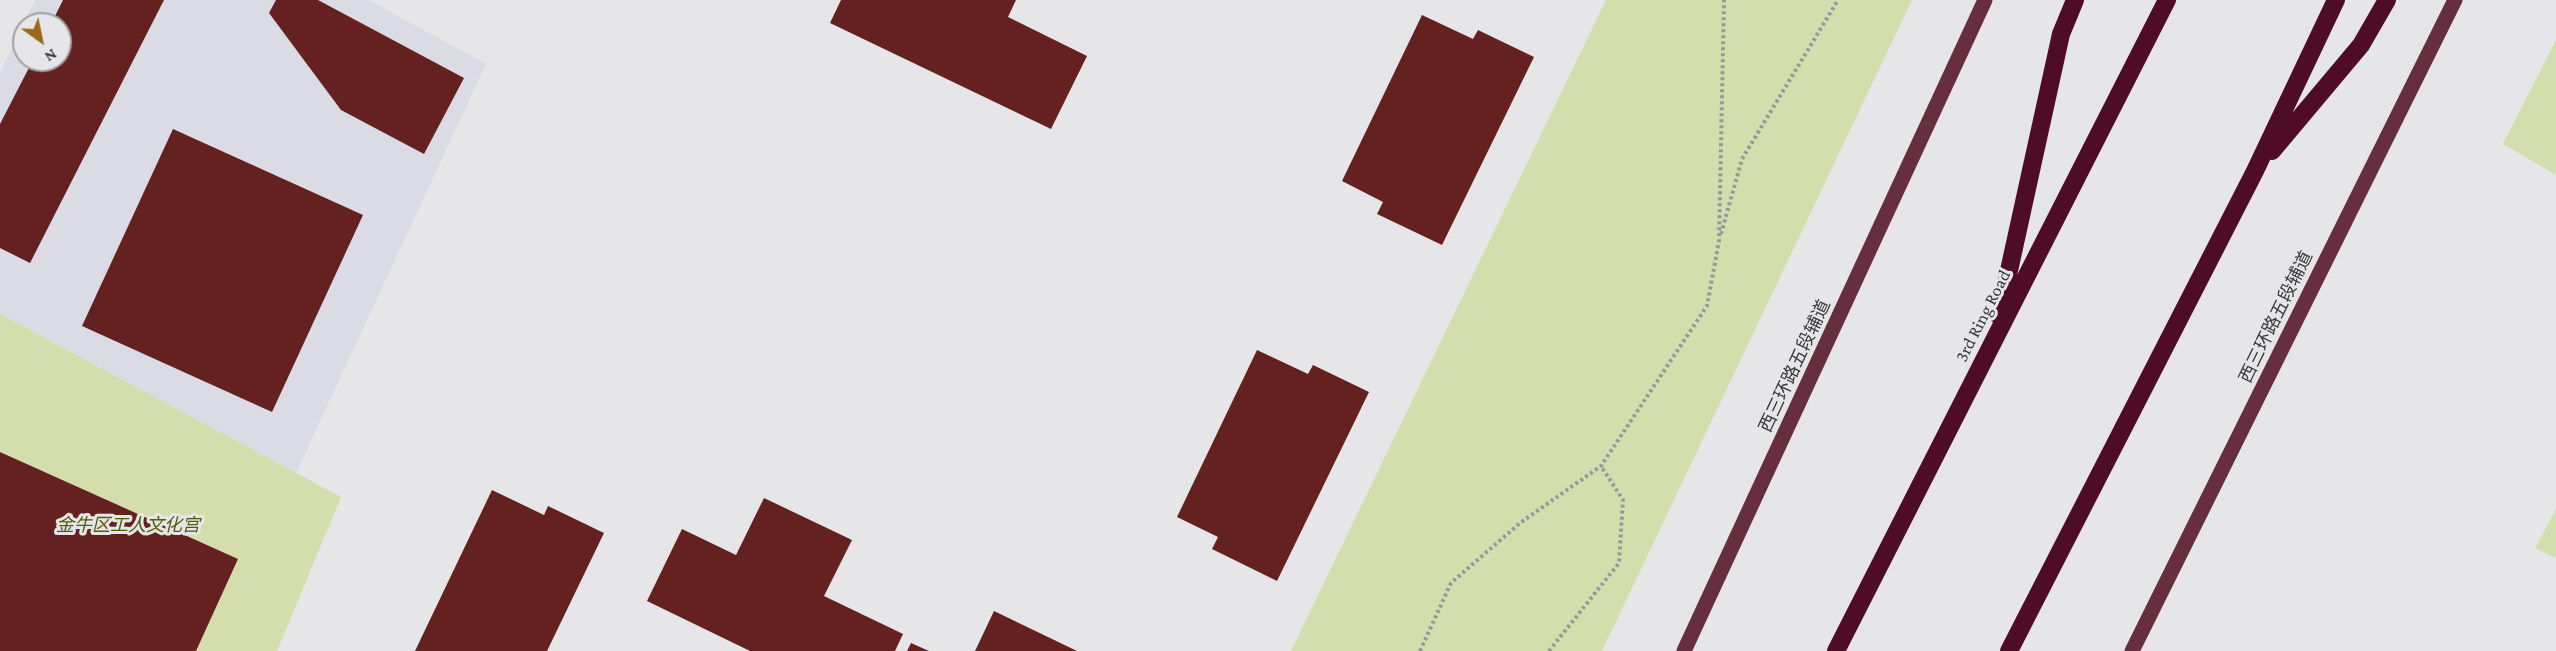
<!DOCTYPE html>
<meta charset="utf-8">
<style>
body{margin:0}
#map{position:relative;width:2556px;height:651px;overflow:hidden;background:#e6e6e9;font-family:"Crimson Pro",serif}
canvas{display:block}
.north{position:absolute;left:12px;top:12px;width:60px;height:60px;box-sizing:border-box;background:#e6e6e9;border:2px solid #a1a1a3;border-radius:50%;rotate:147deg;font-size:16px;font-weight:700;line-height:24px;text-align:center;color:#39393a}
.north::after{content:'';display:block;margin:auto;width:21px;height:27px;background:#986919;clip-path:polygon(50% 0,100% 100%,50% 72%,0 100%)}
</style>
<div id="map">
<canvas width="2556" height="651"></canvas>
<div class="north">N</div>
</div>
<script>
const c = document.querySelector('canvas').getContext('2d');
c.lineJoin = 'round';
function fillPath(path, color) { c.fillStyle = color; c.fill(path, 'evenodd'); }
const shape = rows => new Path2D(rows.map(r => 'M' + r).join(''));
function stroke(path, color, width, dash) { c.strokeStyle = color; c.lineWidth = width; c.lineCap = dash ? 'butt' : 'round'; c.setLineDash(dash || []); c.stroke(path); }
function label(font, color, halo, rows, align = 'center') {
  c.font = font + ' "Crimson Pro","Noto Sans SC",serif'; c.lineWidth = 6; c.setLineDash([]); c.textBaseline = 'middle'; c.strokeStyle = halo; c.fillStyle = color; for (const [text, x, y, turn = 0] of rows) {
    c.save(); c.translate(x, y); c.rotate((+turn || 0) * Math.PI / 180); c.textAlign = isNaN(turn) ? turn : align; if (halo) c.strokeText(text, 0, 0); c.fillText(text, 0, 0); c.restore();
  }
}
fillPath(shape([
 [35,0,369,0,486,64,296,473,0,314,0,73],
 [24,24,60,24,60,60,24,60]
]), '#dadbe5');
fillPath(shape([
 [1606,0,1912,0,1602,651,1291,651],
 [2556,40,2556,175,2503,144],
 [0,314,341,497,277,651,0,651],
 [2556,509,2556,558,2535,548]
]), '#d4deac');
fillPath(shape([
 [63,0,164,0,30,263,0,248,0,124,33,60,60,60,60,24,51,24],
 [276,0,318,0,464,78,424,154,341,110,269,13],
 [841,0,1016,0,1008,17,1087,56,1051,129,830,23],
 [1422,15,1473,39,1478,30,1534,57,1442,245,1377,214,1383,202,1342,181],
 [173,129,363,215,272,412,82,326],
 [1257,350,1308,374,1313,365,1369,392,1277,581,1212,549,1218,537,1177,517],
 [0,452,238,559,196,651,0,651],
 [492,490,544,515,548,506,604,533,547,651,415,651],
 [764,498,852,540,824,596,903,634,895,651,750,651,647,601,682,529,736,555],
 [994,611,1077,651,975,651],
 [911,643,929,651,907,651]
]), '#642120');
stroke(shape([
 [1721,234,1742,159,1838,0],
 [1420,651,1451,583,1520,523,1601,466,1707,306,1719,241,1724,0],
 [1549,651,1619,563,1623,500,1601,466]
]), '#98989a', 4, [3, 3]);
stroke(shape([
 [1684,651,1985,0],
 [2132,651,2455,0]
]), '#662e3e', 15);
stroke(shape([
 [2272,151,2361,45,2387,0],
 [1999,316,2061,34,2075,0],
 [1836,651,2167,0],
 [2009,651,2255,171,2336,0]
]), '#4e0c25', 18);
label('18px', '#39393a', '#e6e6e9', [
 ["3rd Ring Road",1983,316,-63],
 ["西三环路五段辅道",2276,317,-64],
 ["西三环路五段辅道",1795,366,-65]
]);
label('italic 18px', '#535d06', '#e6e6e9', [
 ["金牛区工人文化宫",128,525]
]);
</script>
